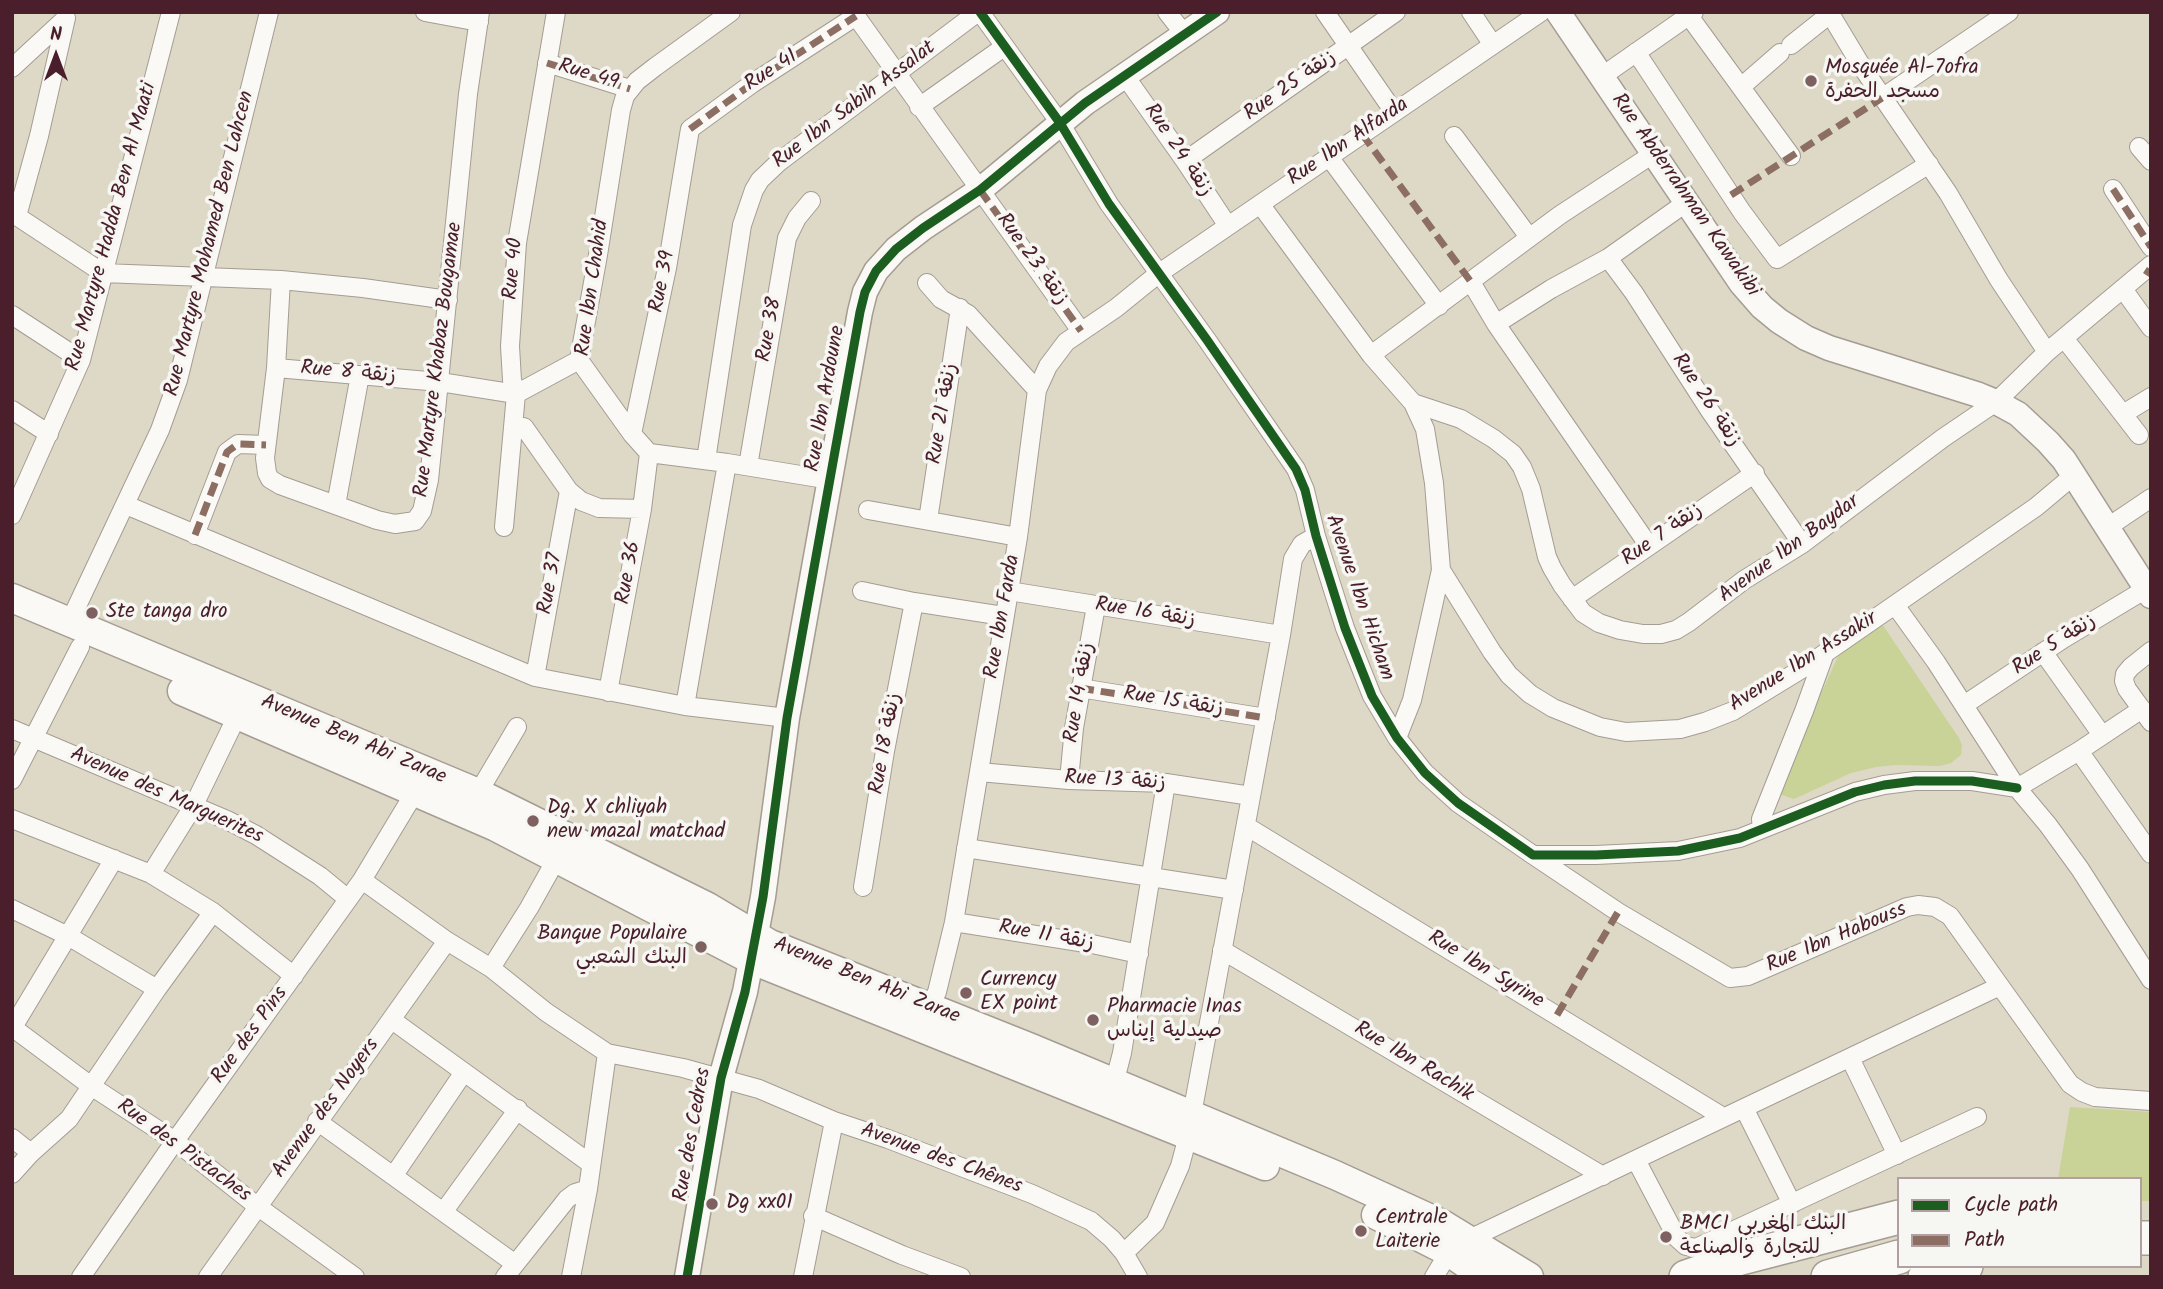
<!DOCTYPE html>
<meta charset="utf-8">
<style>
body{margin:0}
#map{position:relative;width:2163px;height:1289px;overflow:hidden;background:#ded9c6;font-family:Kalam,sans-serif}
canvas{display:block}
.frame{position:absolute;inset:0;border:14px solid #4a1f2b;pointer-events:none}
.legend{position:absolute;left:1897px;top:1177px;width:245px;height:91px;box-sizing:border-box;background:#f6f6f2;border:2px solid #b1a0a2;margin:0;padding:9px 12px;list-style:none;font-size:21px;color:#4a1f2b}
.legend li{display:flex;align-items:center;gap:14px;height:35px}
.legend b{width:35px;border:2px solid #b1a0a2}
.north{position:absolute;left:21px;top:21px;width:70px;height:70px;-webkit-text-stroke:5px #f6f6f2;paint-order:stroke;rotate:0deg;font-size:19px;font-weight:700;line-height:28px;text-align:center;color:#4a1f2b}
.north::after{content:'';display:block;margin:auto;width:24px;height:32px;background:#4a1f2b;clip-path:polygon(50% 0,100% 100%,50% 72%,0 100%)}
</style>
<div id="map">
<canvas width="2163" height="1289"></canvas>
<div class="frame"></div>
<ul class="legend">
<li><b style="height:9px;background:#1b5e20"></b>Cycle path</li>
<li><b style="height:9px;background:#8d6e63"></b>Path</li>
</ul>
<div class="north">N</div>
</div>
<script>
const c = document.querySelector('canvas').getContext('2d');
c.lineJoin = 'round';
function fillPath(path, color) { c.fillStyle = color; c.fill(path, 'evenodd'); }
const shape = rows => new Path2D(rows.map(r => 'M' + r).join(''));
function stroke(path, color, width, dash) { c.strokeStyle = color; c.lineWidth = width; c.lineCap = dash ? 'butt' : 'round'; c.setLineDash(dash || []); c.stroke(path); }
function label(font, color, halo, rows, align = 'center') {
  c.font = font + ' Kalam,"Playpen Sans Arabic",sans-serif'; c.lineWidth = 7; c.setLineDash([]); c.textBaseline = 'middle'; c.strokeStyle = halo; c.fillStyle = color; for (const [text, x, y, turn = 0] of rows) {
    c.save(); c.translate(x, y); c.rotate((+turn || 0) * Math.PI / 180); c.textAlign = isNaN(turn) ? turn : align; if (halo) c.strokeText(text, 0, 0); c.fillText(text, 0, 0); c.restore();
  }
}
fillPath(shape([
 [1878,618,1959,738,1962,745,1961,755,1951,763,1940,766,1896,765,1876,767,1851,773,1794,799,1782,795,1779,786,1840,652],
 [2070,1107,2151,1112,2151,1201,2140,1201,2140,1179,2058,1179]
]), '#c9d297');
const street = shape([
 [425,12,479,22],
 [731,12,655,67,637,81,625,96,621,110,598,255,579,360,632,434,649,453,727,463,831,480],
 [853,12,1081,331],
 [980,12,1060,123,1109,204,1207,340,1296,469,1305,490,1316,536,1345,628,1372,696,1397,738,1425,773,1458,803,1533,855,1596,855,1678,851,1740,838,1855,792,1884,785,1915,781,1972,781,2017,788],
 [1167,12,1185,35],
 [1325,12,1394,112],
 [1471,12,1493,45],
 [1829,12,1862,67,1948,193,1999,280,2047,352],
 [1689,16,1791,156],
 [1791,45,1830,14],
 [1636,52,1742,212,1777,259,1929,164],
 [547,63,630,89],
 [12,68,66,18],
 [1125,76,1185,161,1228,226],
 [1601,77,1694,12],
 [1741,87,1780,53],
 [1882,98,2009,12],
 [919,107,1004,47],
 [1454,136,1529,237],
 [2139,147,2151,161],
 [1329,157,1439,306],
 [1185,161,1396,12],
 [2113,189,2151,247],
 [1260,204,1371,355,1413,403,1425,429,1434,483,1441,570,1412,700,1397,738],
 [12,213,103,273,281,280,363,288,448,300],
 [17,216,39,136,66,18],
 [1608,258,1634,293,1710,411,1802,544],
 [281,280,276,368,265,458,267,473,270,479,280,485,377,520,395,524,415,521,422,511,429,480,468,94,480,12],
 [1471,282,1496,324,1649,546],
 [927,283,941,299,968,314,1037,390],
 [2123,289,2151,328],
 [12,315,81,360],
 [1496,324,1551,289,1608,258,1687,202],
 [2064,338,2139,435],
 [1371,355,1560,215,1653,154],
 [276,368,440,382,516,394,579,360],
 [1413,403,1461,419,1494,439,1513,454,1522,467,1531,489,1547,557,1552,568,1562,585,1583,613,1599,623,1620,630,1643,634,1661,634,1676,630,1689,622,1744,580,1802,544,1943,438,1996,402,2047,352,2151,265],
 [12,410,49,434],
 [2123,414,2151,397],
 [524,427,569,491,581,501,599,508,642,509],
 [632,434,667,268,690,129,753,83,856,16],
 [706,460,742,225,754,190,760,180,779,162,978,12],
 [748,466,787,238,797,218,811,201],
 [126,505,535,677,685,706,787,718],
 [336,505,360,375],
 [868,510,1018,537],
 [12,515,81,360,171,12],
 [928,520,960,308],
 [504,527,516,394,512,380,510,346,517,243,556,12],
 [2108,527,2151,498],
 [195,535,227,452,238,444,266,445],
 [1441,570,1492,652,1509,675,1530,694,1553,708,1600,727,1626,732,1680,729,1705,722,1733,711,1805,667,2036,507,2073,476],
 [862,591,914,602,1003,616],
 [1009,591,1281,635],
 [1572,599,1755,473],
 [1895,605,1936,662,2017,788,2048,825,2080,869,2151,980],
 [69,623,160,430,178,380,269,12],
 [2151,651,2131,667,2125,674,2124,681,2127,689,2151,722],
 [2043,652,2102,735],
 [535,677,569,491],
 [1080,688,1266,718],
 [608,692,642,509,649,453],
 [1964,705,2063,639,2146,589],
 [685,706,727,463],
 [12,729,227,820,256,835,320,876,348,899],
 [2079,751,2151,854],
 [979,772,1069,780,1166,783,1251,796],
 [12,780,80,647],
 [1069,780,1074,728,1096,606],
 [2017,788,2079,751,2142,709],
 [478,793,517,727],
 [12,819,151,874,213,912,294,976],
 [1246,826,1723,1117],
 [1762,829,1761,819,1804,711,1825,653],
 [966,848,1234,890],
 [1533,855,1618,912,1730,978,1748,976,1907,907,1918,905,1935,907,1950,916,2070,1084,2082,1092,2095,1097,2151,1101],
 [151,874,194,805,238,714],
 [362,880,447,941,491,968,546,1012,607,1053,683,1068,759,1089,834,1121,888,1139,1032,1194,1091,1221,1112,1239,1124,1253,1138,1277],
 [863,887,885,751,914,602],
 [12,909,68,936,157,989],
 [954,922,1092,944,1139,954],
 [1222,950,1603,1176],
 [491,968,529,908,557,858],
 [929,1008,937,992,954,922,1018,537,1037,390,1048,366,1066,342,1116,308,1158,274,1541,12],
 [392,1020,591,1164],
 [12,1027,91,1086,175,1141,257,1206,355,1277],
 [13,1027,114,859],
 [1850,1058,1897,1155],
 [1114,1084,1122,1053,1166,783],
 [1744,1108,1792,1204],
 [1192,1114,1281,635,1293,559,1302,544,1316,536],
 [317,1121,514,1263],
 [12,1138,31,1153],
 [1636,1160,1677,1238,1686,1246,1696,1248,1977,1117],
 [12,1174,31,1153,69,1119,157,989,213,912],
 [394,1175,464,1072],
 [444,1211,518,1109],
 [813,1216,902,1255,961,1277],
 [1467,1240,2000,986],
 [1124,1253,1155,1223,1180,1166,1188,1136],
 [81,1277,175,1141,362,880,415,792],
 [208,1277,447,941],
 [505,1277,567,1199,575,1193,588,1189],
 [571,1277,588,1189,607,1053],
 [803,1277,834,1121],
 [1434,1277,1449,1252]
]);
const secondary = shape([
 [1558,12,1741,283,1762,307,1779,321,1806,338,1829,348,1979,395,1996,402,2018,414,2048,442,2064,460,2151,596],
 [687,1277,721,1078,745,992,763,897,787,718,860,312,865,292,876,271,896,249,923,228,980,190,1085,103,1217,12]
]);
const primary = shape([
 [12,598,478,793,708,907,770,944,1031,1048,1335,1175,1442,1224,1529,1277],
 [182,691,496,827,750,959,1265,1166],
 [1376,1215,1449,1252,1485,1277]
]);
const highway = shape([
 [2140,1238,2151,1238],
 [1686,1277,1741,1258,1899,1217],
 [1828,1277,1899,1257],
 [1925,1277,1966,1266]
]);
stroke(street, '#a59c93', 20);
stroke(secondary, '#a59c93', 27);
stroke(primary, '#a59c93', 31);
stroke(highway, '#a59c93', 36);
stroke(street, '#faf9f6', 18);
stroke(secondary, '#faf9f6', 24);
stroke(primary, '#faf9f6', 28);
stroke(highway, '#faf9f6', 33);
stroke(shape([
 [547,63,630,89],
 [690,129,753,83,856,16],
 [1362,134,1471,282],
 [2113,189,2151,247],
 [980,190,1081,331],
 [1731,195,1882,98],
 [2145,270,2151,274],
 [195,535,227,452,238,444,266,445],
 [1080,688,1266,718],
 [1557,1015,1618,912]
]), '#8d6e63', 7, [14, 7]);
stroke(shape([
 [980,12,1060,123,1109,204,1207,340,1296,469,1305,490,1316,536,1345,628,1372,696,1397,738,1425,773,1458,803,1533,855,1596,855,1678,851,1740,838,1855,792,1884,785,1915,781,1972,781,2017,788],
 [687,1277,721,1078,745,992,763,897,787,718,860,312,865,292,876,271,896,249,923,228,980,190,1085,103,1217,12]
]), '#1b5e20', 9);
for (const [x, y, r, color] of [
 [1811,81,7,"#7e6061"],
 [92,613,7,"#7e6061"],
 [533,821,7,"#7e6061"],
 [701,947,7,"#7e6061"],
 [966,993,7,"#7e6061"],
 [1093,1020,7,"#7e6061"],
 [712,1204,7,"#7e6061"],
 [1361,1231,7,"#7e6061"],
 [1666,1237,7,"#7e6061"]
]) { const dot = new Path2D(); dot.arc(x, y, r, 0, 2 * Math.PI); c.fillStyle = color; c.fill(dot); stroke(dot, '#f6f6f2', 2.5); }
label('21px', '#4a1f2b', '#f6f6f2', [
 ["Mosquée Al-7ofra",1825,69],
 ["مسجد الحفرة",1825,93],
 ["Ste tanga dro",106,613],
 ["Dg. X chliyah",547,809],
 ["new mazal matchad",547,833],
 ["Banque Populaire",687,935,"right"],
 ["البنك الشعبي",687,959,"right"],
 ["Currency",980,981],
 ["EX point",980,1005],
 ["Pharmacie Inas",1107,1008],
 ["صيدلية إيناس",1107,1032],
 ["Dg xx01",726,1204],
 ["Centrale",1375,1219],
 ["Laiterie",1375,1243],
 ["BMCI البنك المغربي",1680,1225],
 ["للتجارة والصناعة",1680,1249]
], 'left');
label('21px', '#4a1f2b', '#f6f6f2', [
 ["Rue 41",772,72,-33],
 ["Rue 49",588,76,17],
 ["Rue 25 زنقة",1291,87,-35],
 ["Rue Ibn Sabih Assalat",855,106,-37],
 ["Rue Ibn Alfarda",1349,143,-34],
 ["Rue 24 زنقة",1177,151,56],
 ["Rue Abderrahman Kawakibi",1684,196,55],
 ["Rue Martyre Hadda Ben Al Maati",113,227,-75],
 ["Rue Martyre Mohamed Ben Lahcen",211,244,-76],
 ["Rue 23 زنقة",1031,260,54],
 ["Rue 40",515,269,-85],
 ["Rue 39",664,282,-79],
 ["Rue Ibn Chahid",594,288,-82],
 ["Rue 38",771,330,-80],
 ["Rue Martyre Khabaz Bougamae",440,360,-83],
 ["Rue 8 زنقة",348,374,5],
 ["Rue Ibn Ardoune",827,399,-80],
 ["Rue 26 زنقة",1705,401,56],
 ["Rue 21 زنقة",944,414,-81],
 ["Rue 7 زنقة",1663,536,-35],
 ["Avenue Ibn Baydar",1790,550,-36],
 ["Rue 36",630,573,-80],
 ["Rue 37",552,584,-80],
 ["Avenue Ibn Hicham",1358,598,71],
 ["Rue 16 زنقة",1145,614,9],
 ["Rue Ibn Farda",1004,617,-80],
 ["Rue 5 زنقة",2055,646,-33],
 ["Avenue Ibn Assakir",1804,663,-32],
 ["Rue 14 زنقة",1081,693,-81],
 ["Rue 15 زنقة",1173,703,9],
 ["Avenue Ben Abi Zarae",353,741,23],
 ["Rue 18 زنقة",887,744,-80],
 ["Rue 13 زنقة",1115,782,3],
 ["Avenue des Marguerites",166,797,24],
 ["Rue 11 زنقة",1046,937,10],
 ["Rue Ibn Habouss",1837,939,-23],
 ["Rue Ibn Syrine",1485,971,31],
 ["Avenue Ben Abi Zarae",866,982,22],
 ["Rue des Pins",251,1036,-54],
 ["Rue Ibn Rachik",1413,1063,31],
 ["Avenue des Noyers",327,1109,-54],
 ["Rue des Cedres",694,1135,-80],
 ["Rue des Pistaches",183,1152,36],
 ["Avenue des Chênes",941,1160,20]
]);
</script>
